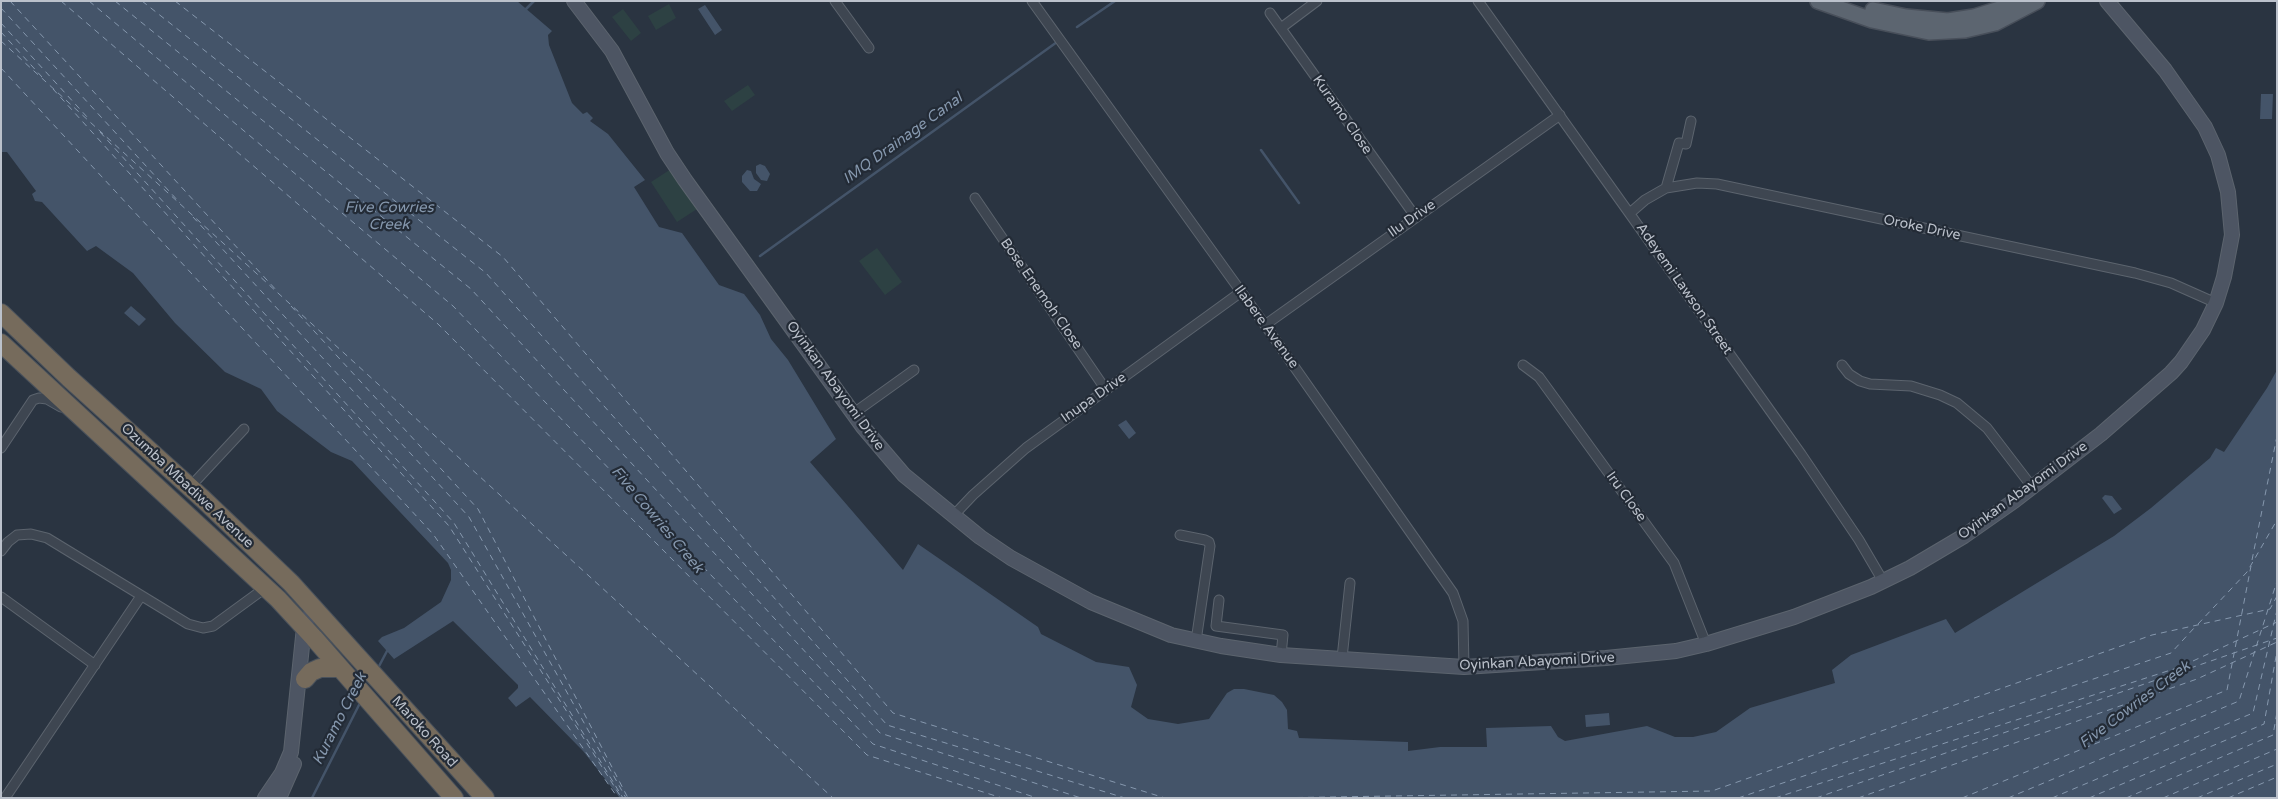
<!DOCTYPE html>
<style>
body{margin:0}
#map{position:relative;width:2278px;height:799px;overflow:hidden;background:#2a3441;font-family:"Varela Round",sans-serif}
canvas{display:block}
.frame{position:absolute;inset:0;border:2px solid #bbc1cb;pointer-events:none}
</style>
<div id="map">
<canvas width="2278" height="799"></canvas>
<div class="frame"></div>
</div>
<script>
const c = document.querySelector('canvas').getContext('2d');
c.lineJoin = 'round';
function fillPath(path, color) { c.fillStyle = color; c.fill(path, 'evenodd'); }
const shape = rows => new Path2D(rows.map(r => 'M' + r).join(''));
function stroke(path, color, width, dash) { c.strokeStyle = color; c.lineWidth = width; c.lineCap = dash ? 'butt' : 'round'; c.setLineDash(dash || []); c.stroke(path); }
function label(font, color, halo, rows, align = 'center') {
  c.font = font + ' "Varela Round",sans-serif'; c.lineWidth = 4.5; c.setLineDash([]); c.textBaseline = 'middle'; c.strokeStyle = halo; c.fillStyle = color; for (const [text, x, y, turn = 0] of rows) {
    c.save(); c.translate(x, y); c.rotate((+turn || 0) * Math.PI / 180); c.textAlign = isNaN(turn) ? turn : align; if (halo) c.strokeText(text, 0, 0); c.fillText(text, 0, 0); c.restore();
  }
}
fillPath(shape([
 [669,4,676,18,656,30,648,16],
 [623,9,641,33,631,41,612,17],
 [748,85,755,95,732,111,724,101],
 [671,169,697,209,677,222,651,182],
 [877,248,902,282,885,295,859,261]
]), '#2d4143');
fillPath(shape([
 [1,1,517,1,552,31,548,35,549,45,572,103,583,114,587,112,593,118,590,121,608,134,645,180,634,187,659,227,682,233,719,285,744,294,760,315,771,339,788,360,836,439,810,462,903,570,918,544,1038,627,1041,634,1096,662,1129,667,1137,685,1131,707,1148,719,1178,724,1209,719,1227,693,1234,689,1244,689,1274,695,1282,702,1287,710,1288,729,1297,731,1299,738,1408,742,1408,751,1440,747,1487,747,1486,728,1551,726,1558,737,1565,741,1647,726,1675,737,1693,737,1716,732,1750,708,1835,683,1832,670,1851,655,1946,619,1955,633,2114,536,2151,508,2210,458,2216,448,2224,452,2267,388,2277,370,2277,798,620,798,583,751,530,697,516,707,508,698,518,688,518,685,453,621,394,659,378,641,382,637,404,628,441,602,451,580,451,570,448,563,352,461,331,452,277,411,261,389,225,372,175,323,133,273,96,246,87,251,42,202,35,201,32,194,36,191,7,152,1,152],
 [705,5,722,30,715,35,698,9],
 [2261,94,2273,94,2272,119,2260,119],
 [760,164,765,166,770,174,767,181,761,180,756,173,756,166],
 [747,170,751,171,754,179,761,184,757,191,750,191,742,182,742,176],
 [131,306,146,319,139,326,124,313],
 [1126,420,1136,433,1129,439,1118,425],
 [2105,495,2112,496,2122,509,2114,514,2102,498],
 [1609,713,1610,725,1586,727,1585,715]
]), '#445469');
stroke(shape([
 [526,9,534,1],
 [1077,27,1115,1],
 [1261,150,1299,203],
 [760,256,1057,42],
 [377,670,387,651],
 [312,798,361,701]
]), '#445469', 2.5);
stroke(shape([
 [10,1,278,292],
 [61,1,438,324,867,755,1002,798],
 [89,1,453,306,873,744,1037,798],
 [115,1,471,289,880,733,1081,798],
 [142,1,486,273,887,725,1125,798],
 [175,1,503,257,893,713,1165,798],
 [1,8,180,203],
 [1,23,88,118],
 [1,32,42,77],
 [1,41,833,798],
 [1,68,433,534,618,798],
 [53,89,449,526,621,797],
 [100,132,454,523,623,798],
 [193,217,469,517,626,798],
 [291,306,478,509,628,798],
 [2252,560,2277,436],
 [2198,624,2247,572,2277,520],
 [1264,798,1712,791,2152,635,2270,609,2277,596],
 [1738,798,2171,653,2195,627],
 [1775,798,2180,667,2277,622],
 [1816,798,2277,638],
 [1858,798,2197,679,2277,642],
 [1962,798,2227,690,2251,566],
 [2008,798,2239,701,2277,581],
 [2052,798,2253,713,2277,610],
 [2089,798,2264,724,2277,651],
 [2126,798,2273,735,2277,712],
 [2163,798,2277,749],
 [2197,798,2277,764],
 [2228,798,2277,777]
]), '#8698ae', 1, [6, 5]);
const street = shape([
 [835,1,869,48],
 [1032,1,1265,325,1453,593,1463,621,1464,667],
 [1478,1,1801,454,1859,540,1883,581],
 [1270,13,1415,216],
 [1281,28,1317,1],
 [1666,188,1679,143,1686,144,1691,121],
 [975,198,1106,390],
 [1630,213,1645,200,1666,188,1697,183,1717,184,2135,273,2171,283,2216,303],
 [1265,325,1560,115],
 [1523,365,1539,377,1674,563,1706,644],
 [1842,365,1849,374,1860,381,1870,384,1911,386,1940,395,1957,403,1987,428,2033,488],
 [854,413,914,370],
 [1,448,33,400,39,398,47,399,61,407],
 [190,487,244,429],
 [955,514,973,495,1026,448,1241,292],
 [1180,535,1205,540,1209,542,1210,546,1196,641],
 [1,551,8,542,17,535,31,534,47,538,188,624,203,628,213,626,265,588],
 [1,597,95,665],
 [1219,600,1216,626,1283,635,1281,655],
 [1342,658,1350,583],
 [5,798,141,596]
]);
const secondary = shape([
 [574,1,612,51,667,153,685,180,863,427,904,475,980,537,1011,558,1091,602,1171,635,1221,646,1281,655,1464,667,1606,658,1676,651,1706,644,1794,617,1871,587,1910,568,1964,536,2014,501,2101,434,2171,373,2181,362,2203,330,2216,303,2224,277,2232,235,2228,192,2218,155,2205,127,2165,70,2107,1],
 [265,798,282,773,291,752,304,627,314,606],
 [279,798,294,764]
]);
const primary = shape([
 [1818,1,1872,20,1929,32,1965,30,1995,23,2037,1],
 [1873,10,1906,17,1948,21,1974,17,2003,8,2015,1]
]);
const highway = shape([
 [1,313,69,378,203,499,291,583,485,798],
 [1,343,278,599,314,638,454,798],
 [305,679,311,672,320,668,340,668]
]);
stroke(street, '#5c646e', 11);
stroke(secondary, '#5c646e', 16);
stroke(primary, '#484f5a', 18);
stroke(highway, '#49515b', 20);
stroke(street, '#3e4651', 9);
stroke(secondary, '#4d5563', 14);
stroke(primary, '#5c6570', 15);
stroke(highway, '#766b5c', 18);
label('14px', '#bbc1cb', '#232b36', [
 ["Kuramo Close",1342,115,55],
 ["Ilu Drive",1412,219,-35],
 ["Oroke Drive",1922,228,12],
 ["Adeyemi Lawson Street",1684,289,55],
 ["Bose Enemoh Close",1041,294,55],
 ["Ilabere Avenue",1266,327,54],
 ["Oyinkan Abayomi Drive",835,386,54],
 ["Inupa Drive",1094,398,-35],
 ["Ozumba Mbadiwe Avenue",187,486,43],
 ["Oyinkan Abayomi Drive",2023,491,-36],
 ["Iru Close",1626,497,54],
 ["Oyinkan Abayomi Drive",1537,662,-3],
 ["Maroko Road",424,732,48]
]);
label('italic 15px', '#8698ae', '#232b36', [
 ["IMQ Drainage Canal",903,139,-36],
 ["Five Cowries",389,208],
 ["Creek",389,225],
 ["Five Cowries Creek",657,520,50],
 ["Five Cowries Creek",2135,705,-37],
 ["Kuramo Creek",340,719,-63]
]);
</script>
